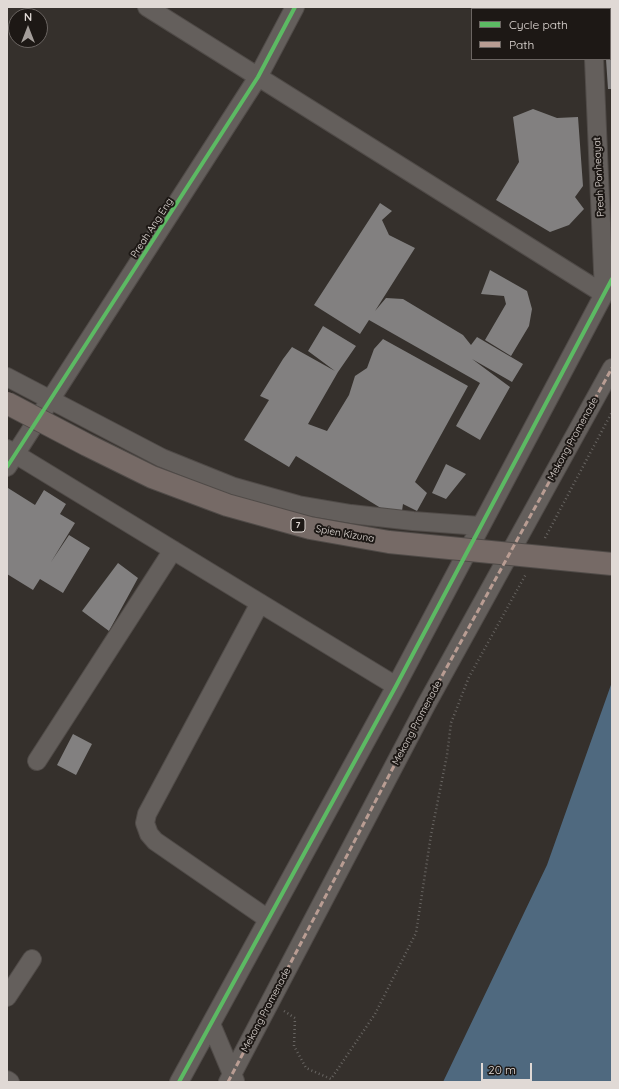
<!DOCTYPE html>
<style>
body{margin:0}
#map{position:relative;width:619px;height:1089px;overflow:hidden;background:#35302c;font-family:Quicksand,sans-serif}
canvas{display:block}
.frame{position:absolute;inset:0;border:8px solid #e0d9d5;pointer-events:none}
.legend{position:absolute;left:471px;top:8px;width:140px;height:52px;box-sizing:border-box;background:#1d1815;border:1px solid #6b6562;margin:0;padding:5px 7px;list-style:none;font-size:12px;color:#e0d9d5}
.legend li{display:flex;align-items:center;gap:8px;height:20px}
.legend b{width:20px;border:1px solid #6b6562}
.north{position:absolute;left:8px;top:8px;width:40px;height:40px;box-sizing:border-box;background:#1d1815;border:1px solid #6b6562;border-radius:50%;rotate:0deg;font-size:11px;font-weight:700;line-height:16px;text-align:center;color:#e0d9d5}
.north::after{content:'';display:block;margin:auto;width:14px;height:18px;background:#a49e9a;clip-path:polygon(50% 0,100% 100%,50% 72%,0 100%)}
.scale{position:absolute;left:481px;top:1063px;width:51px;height:18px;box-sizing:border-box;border:2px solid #e0d9d5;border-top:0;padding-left:5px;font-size:12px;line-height:14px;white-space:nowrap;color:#e0d9d5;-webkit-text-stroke:3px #1d1815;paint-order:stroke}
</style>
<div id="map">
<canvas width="619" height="1089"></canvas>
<div class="frame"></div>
<ul class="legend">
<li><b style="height:5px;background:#5cba63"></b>Cycle path</li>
<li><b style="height:5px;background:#b99d93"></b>Path</li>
</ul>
<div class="north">N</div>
<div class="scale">20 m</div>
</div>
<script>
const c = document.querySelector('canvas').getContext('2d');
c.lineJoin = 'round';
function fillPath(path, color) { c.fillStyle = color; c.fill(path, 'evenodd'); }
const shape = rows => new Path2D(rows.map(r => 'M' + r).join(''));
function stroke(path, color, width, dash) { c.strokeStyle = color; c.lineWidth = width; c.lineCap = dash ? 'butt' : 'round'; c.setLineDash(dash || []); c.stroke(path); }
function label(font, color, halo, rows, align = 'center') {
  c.font = font + ' Quicksand,sans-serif'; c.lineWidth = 4; c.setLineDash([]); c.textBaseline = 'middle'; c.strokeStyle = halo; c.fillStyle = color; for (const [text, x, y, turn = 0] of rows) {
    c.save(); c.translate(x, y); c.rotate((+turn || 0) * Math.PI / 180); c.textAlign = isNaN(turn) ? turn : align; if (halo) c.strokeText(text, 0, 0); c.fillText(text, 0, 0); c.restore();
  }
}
fillPath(shape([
 [612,682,612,1082,443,1082,547,865]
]), '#4f697f');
fillPath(shape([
 [602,7,612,7,612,89,608,89,606,59,610,59,610,9,602,9],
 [533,109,557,118,578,117,583,186,575,197,584,209,569,225,550,232,496,200,519,162,513,117],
 [380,203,392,211,382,220,389,235,415,248,375,311,386,298,403,299,463,335,471,345,477,337,523,364,512,382,472,359,510,387,480,440,456,426,480,383,369,320,360,334,314,305],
 [490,270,527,291,532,309,529,326,511,356,485,340,506,304,504,296,481,294],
 [323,326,356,346,338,372,308,424,327,431,349,395,355,376,367,368,374,349,383,339,468,386,415,482,427,493,417,511,403,504,402,511,384,510,296,456,289,467,244,440,269,400,260,396,283,359,292,347,335,371,308,351],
 [446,464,466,474,446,499,432,493],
 [8,488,35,505,44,490,66,504,60,514,75,523,51,562,69,535,90,548,63,593,40,579,33,590,7,574],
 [118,563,138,578,109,631,82,611],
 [73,734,92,744,76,775,57,765]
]), '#828080');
const minor = shape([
 [147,7,604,294],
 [591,7,591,9],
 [594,59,604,293],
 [7,377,162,458,234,487,298,505,351,514,413,521,480,526],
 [7,449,396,686],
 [7,467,258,77,295,7],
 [260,603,147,814,145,823,149,834,155,841,268,919],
 [37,761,173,550],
 [7,997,32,959],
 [211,1024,235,1081],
 [7,1080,10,1082],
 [179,1082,396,686,612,279],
 [228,1082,426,705,612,368]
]);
stroke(minor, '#504b48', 20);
stroke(shape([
 [545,538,612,412],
 [284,1011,295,1018,294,1046,306,1068,331,1079,375,1014,416,933,431,835,447,755,451,723,469,677,526,574]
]), '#686562', 2.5, [1, 3]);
stroke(minor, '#645f5c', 18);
const highwayBridge = shape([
 [7,403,87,445,152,477,227,505,310,528,389,542,612,564]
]);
stroke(highwayBridge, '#504b48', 24, []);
stroke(highwayBridge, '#766a66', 22);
stroke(shape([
 [228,1082,426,705,612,368]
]), '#b99d93', 3, [6, 3]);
stroke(shape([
 [7,467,258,77,295,7],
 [179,1082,396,686,612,279]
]), '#5cba63', 4);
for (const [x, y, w] of [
 [298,525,14]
]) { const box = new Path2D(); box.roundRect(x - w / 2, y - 7, w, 14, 3); c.fillStyle = '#1d1815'; c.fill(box); stroke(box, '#e0d9d5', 1); }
label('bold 9px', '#e0d9d5', null, [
 ["7",298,525]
]);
label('10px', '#e0d9d5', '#1d1815', [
 ["Preah Ponheayat",599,177,-93],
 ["Preah Ang Eng",152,228,-57],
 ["Mekong Promenade",573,439,-61],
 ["Spien Kizuna",345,534,10],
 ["Mekong Promenade",417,723,-62],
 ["Mekong Promenade",266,1010,-62]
]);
</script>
